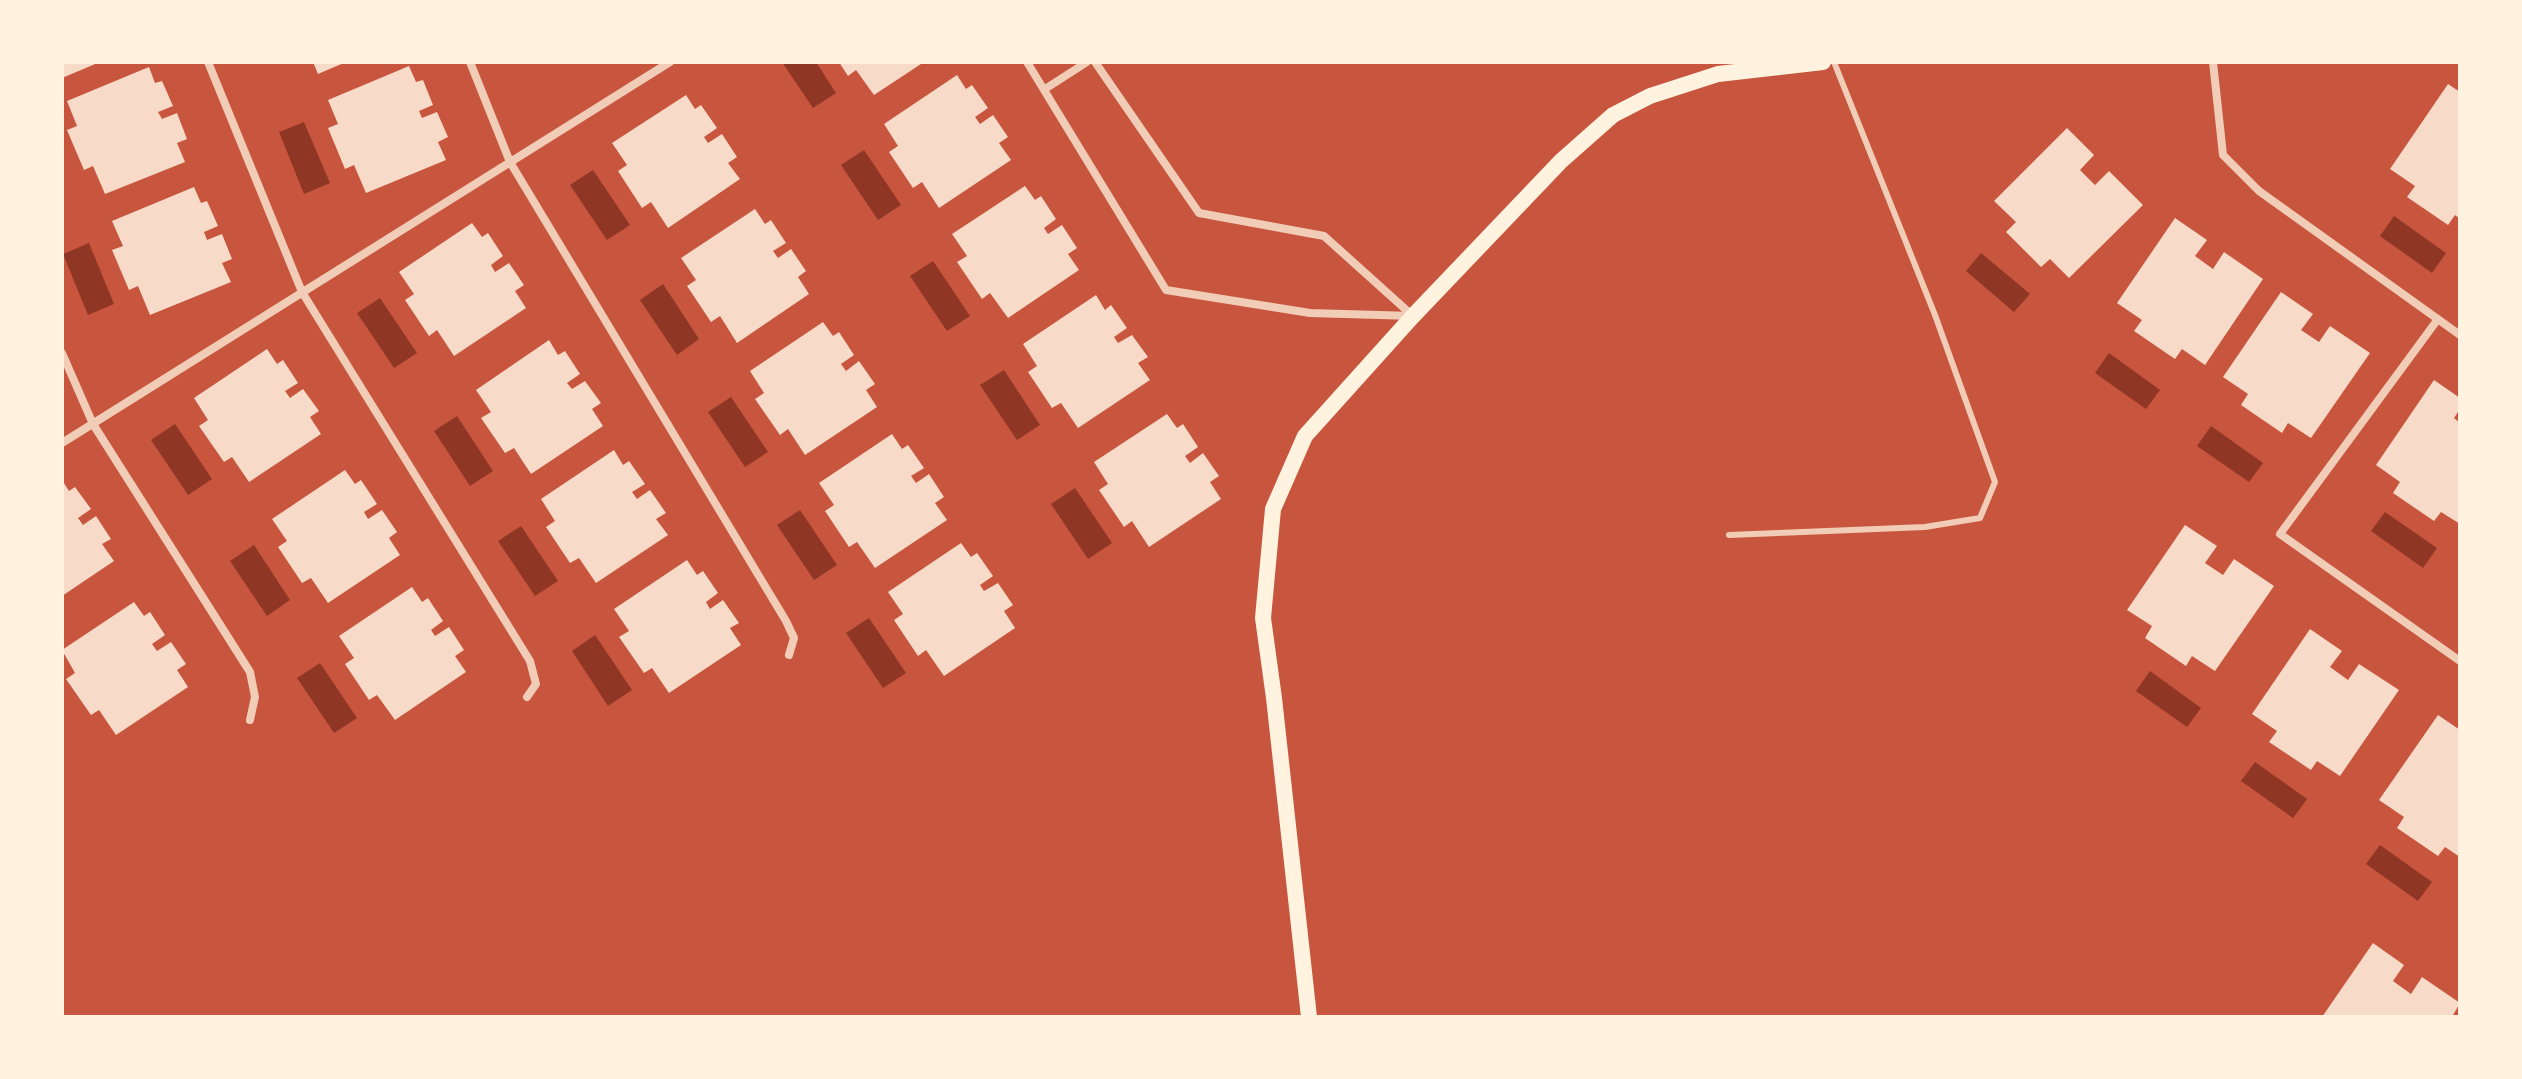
<!DOCTYPE html>
<style>
body{margin:0}
#map{position:relative;width:2522px;height:1079px;overflow:hidden;background:#c8553d;font-family:Figtree,sans-serif}
canvas{display:block}
.frame{position:absolute;inset:0;border:64px solid #fff3e0;pointer-events:none}
</style>
<div id="map">
<canvas width="2522" height="1079"></canvas>
<div class="frame"></div>
</div>
<script>
const c = document.querySelector('canvas').getContext('2d');
c.lineJoin = 'round';
function fillPath(path, color) { c.fillStyle = color; c.fill(path, 'evenodd'); }
const shape = rows => new Path2D(rows.map(r => 'M' + r).join(''));
function stroke(path, color, width, dash) { c.strokeStyle = color; c.lineWidth = width; c.lineCap = dash ? 'butt' : 'round'; c.setLineDash(dash || []); c.stroke(path); }
fillPath(shape([
 [782,62,816,62,836,93,813,108],
 [304,122,330,183,304,194,279,132],
 [864,150,901,205,878,220,841,165],
 [593,170,630,225,607,240,570,185],
 [2394,216,2446,253,2432,273,2380,236],
 [89,243,114,304,88,315,63,254],
 [1981,253,2030,294,2014,312,1966,271],
 [933,261,970,316,947,331,910,276],
 [663,284,699,339,677,355,640,300],
 [380,298,417,353,394,368,357,313],
 [2109,353,2160,390,2146,409,2095,373],
 [1004,370,1040,425,1017,440,980,385],
 [731,397,768,452,745,467,708,412],
 [457,416,493,471,470,486,434,431],
 [175,424,212,479,188,495,151,440],
 [2211,426,2263,463,2249,482,2197,446],
 [1075,488,1112,543,1088,559,1051,504],
 [800,510,837,565,814,580,777,525],
 [2385,512,2437,548,2423,568,2371,531],
 [521,526,558,581,535,596,498,541],
 [254,545,290,600,267,616,230,561],
 [869,618,906,673,883,688,846,633],
 [595,635,632,690,608,706,572,651],
 [320,663,357,718,334,733,297,678],
 [2150,671,2201,708,2187,727,2136,691],
 [2255,762,2307,799,2293,818,2241,781],
 [2380,845,2432,882,2418,901,2366,864]
]), '#8f3625');
fillPath(shape([
 [62,62,100,62,62,78],
 [313,62,346,62,318,74],
 [839,62,924,62,874,95,856,70,848,76],
 [409,66,416,82,423,80,433,105,419,111,422,118,437,112,448,137,438,142,446,160,366,193,354,165,345,169,328,128,338,124,328,100],
 [149,67,155,83,162,81,173,106,158,112,162,119,177,113,187,139,177,143,185,162,105,194,93,166,84,170,67,130,77,126,67,101],
 [957,75,966,89,972,85,988,108,975,117,980,124,993,115,1008,137,999,143,1011,160,939,208,922,182,913,188,889,152,898,146,884,124],
 [2448,84,2460,92,2460,219,2455,215,2448,225,2407,197,2415,186,2390,169],
 [686,95,695,109,701,105,717,128,704,137,708,143,722,134,737,157,728,163,740,179,668,228,651,202,642,208,618,171,627,165,612,143],
 [2067,128,2094,155,2080,170,2095,185,2109,171,2143,205,2069,278,2050,259,2041,267,2006,232,2016,222,1994,201],
 [1025,186,1035,200,1041,196,1056,219,1044,228,1048,234,1062,225,1077,248,1068,254,1079,270,1008,318,990,293,982,299,957,262,967,256,952,234],
 [194,187,201,203,207,201,218,226,204,232,207,240,222,234,232,259,222,263,231,282,150,315,138,286,129,290,112,250,123,246,112,221],
 [755,209,765,224,771,220,786,243,773,251,778,258,791,249,806,271,798,277,809,294,737,343,720,316,711,322,687,286,696,280,681,258],
 [2175,218,2207,240,2195,256,2213,269,2224,252,2263,279,2205,365,2182,349,2175,359,2134,331,2142,320,2117,303],
 [472,223,482,237,488,233,503,256,491,265,495,272,509,263,524,285,515,291,526,308,454,356,437,330,429,336,405,300,414,294,399,272],
 [2281,292,2313,314,2301,330,2319,342,2330,326,2370,353,2311,438,2288,423,2282,433,2241,405,2248,394,2223,377],
 [1096,295,1105,310,1111,305,1127,328,1114,337,1118,343,1132,335,1148,357,1138,363,1150,380,1078,428,1061,403,1052,408,1028,372,1037,366,1023,344],
 [823,322,833,336,839,332,854,355,841,364,846,371,859,361,875,384,866,390,877,407,805,455,788,429,780,435,755,399,764,393,750,371],
 [549,340,558,355,565,351,580,374,567,383,572,389,585,381,601,403,592,409,603,426,531,474,514,448,505,453,481,418,491,412,476,390],
 [267,349,277,364,283,360,298,383,285,391,290,398,303,389,319,411,310,417,321,434,249,482,232,457,224,462,199,426,208,420,194,398],
 [2434,380,2460,398,2460,409,2454,418,2460,423,2460,524,2441,512,2434,521,2393,493,2400,482,2376,465],
 [1167,414,1177,428,1183,424,1198,447,1185,456,1190,463,1203,453,1219,476,1210,482,1221,499,1149,547,1132,521,1124,527,1099,490,1108,484,1094,462],
 [892,434,902,449,908,445,924,468,911,476,916,483,929,474,944,497,935,503,947,520,875,568,857,542,849,547,825,511,834,505,819,483],
 [614,450,623,465,629,461,645,484,632,492,637,499,650,490,666,513,656,519,668,535,596,583,579,558,570,563,546,527,555,521,541,499],
 [345,470,355,484,361,480,377,504,364,512,368,519,382,510,397,532,389,538,400,555,328,603,311,578,302,583,278,547,287,541,272,519],
 [62,480,69,491,75,487,91,509,78,518,83,525,96,516,111,539,102,544,114,561,62,596],
 [2185,525,2217,546,2205,563,2223,575,2234,559,2274,586,2215,671,2192,656,2186,666,2145,638,2152,626,2127,610],
 [961,543,971,557,977,553,993,576,980,585,984,591,998,583,1013,605,1004,611,1015,628,944,676,926,650,918,656,894,620,903,614,888,592],
 [687,560,697,575,703,571,718,593,706,602,710,609,723,600,739,623,730,628,741,645,669,693,652,668,644,673,619,637,629,631,614,609],
 [412,587,422,602,428,598,443,621,431,630,435,636,449,627,464,650,455,656,466,672,395,720,377,695,369,700,345,664,354,658,339,636],
 [134,602,144,616,150,612,165,635,152,644,157,651,171,642,186,664,177,670,188,687,116,735,99,710,91,715,66,679,75,673,62,650],
 [2310,629,2342,651,2330,667,2348,680,2359,664,2399,690,2340,776,2317,761,2311,770,2269,742,2277,731,2252,714],
 [2438,715,2460,730,2458,753,2460,755,2460,857,2445,847,2438,856,2397,828,2404,817,2379,800],
 [2373,943,2404,965,2393,981,2411,994,2422,977,2460,1003,2452,1017,2322,1017]
]), '#f7dbc8');
stroke(shape([
 [1729,535,1925,527,1980,518,1995,482,1935,315,1834,62]
]), '#f1ccb7', 6);
stroke(shape([
 [208,62,302,292,530,661,536,684,527,697],
 [470,62,510,162,786,621,794,638,789,655],
 [1027,62,1166,290,1310,313,1413,316,1324,236,1199,213,1095,62],
 [2213,62,2223,155,2259,191,2460,335],
 [1045,89,1087,62],
 [2438,319,2280,534,2460,661],
 [62,353,93,424,250,672,255,697,250,720],
 [62,443,670,62]
]), '#f1ccb7', 8);
stroke(shape([
 [1309,1017,1274,698,1263,618,1273,509,1305,436,1413,316,1561,161,1613,115,1650,96,1718,74,1823,62]
]), '#fff3e0', 16);
</script>
